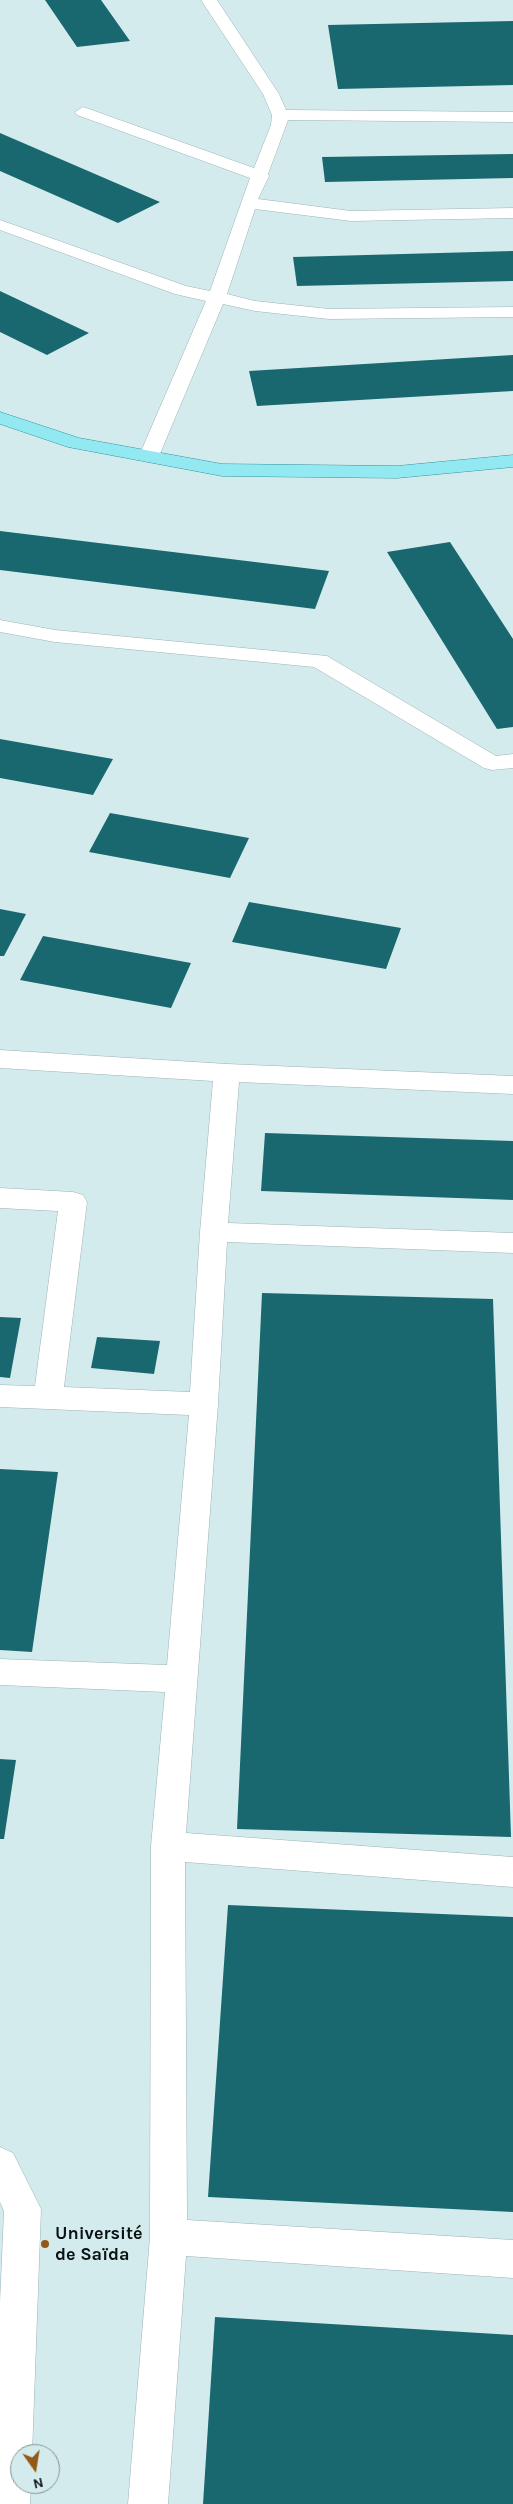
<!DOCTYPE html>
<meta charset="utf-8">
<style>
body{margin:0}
#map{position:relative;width:513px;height:2504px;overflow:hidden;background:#d4ebed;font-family:Karla,sans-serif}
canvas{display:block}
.north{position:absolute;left:10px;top:2444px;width:50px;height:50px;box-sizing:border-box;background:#d4ebed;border:1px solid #839495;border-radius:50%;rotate:167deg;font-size:14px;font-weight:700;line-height:20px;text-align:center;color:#0a1212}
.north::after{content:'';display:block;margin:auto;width:18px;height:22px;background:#935916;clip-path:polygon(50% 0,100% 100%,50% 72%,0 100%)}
</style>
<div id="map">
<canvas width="513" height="2504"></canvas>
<div class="north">N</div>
</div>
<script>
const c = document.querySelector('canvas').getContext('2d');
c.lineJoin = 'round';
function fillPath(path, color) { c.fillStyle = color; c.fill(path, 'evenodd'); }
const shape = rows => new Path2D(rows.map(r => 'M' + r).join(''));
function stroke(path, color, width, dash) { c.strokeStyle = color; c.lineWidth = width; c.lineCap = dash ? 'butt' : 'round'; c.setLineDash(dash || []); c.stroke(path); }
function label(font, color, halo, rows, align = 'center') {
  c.font = font + ' Karla,sans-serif'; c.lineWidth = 5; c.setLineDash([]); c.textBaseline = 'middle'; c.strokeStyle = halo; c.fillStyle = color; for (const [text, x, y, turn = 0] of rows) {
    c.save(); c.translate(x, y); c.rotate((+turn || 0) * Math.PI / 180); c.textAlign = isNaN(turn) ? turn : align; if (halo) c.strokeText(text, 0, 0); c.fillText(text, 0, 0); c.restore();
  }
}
fillPath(shape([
 [45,0,101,0,130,41,77,47],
 [513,21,513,85,338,89,328,25],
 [0,133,160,202,118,223,0,171],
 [513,154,513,178,325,182,322,157],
 [513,251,513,281,297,286,293,257],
 [0,291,89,333,47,355,0,332],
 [513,355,513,391,257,406,249,371],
 [0,531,329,571,315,609,0,570],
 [450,542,513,639,513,727,497,729,387,552],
 [0,739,113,759,93,795,0,778],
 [110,813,249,838,230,878,89,852],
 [249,902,401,928,386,969,232,942],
 [0,909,26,914,4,956,0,956],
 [43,936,191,963,171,1008,20,980],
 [265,1133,513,1141,513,1200,261,1191],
 [262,1293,493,1299,511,1837,237,1829],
 [0,1317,21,1318,10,1378,0,1377],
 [97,1337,160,1341,154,1374,91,1368],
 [0,1469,58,1472,32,1652,0,1650],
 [0,1759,16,1760,4,1839,0,1839],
 [228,1905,513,1917,513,2212,208,2197],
 [215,2317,513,2335,513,2504,203,2504]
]), '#196870');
const minor = shape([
 [201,0,217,0,279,94,286,110,513,112,513,122,288,120,268,174,269,176,258,199,351,211,513,208,513,218,351,221,255,209,227,294,255,301,329,309,513,307,513,317,329,319,255,311,223,304,159,456,156,460,149,462,142,460,139,456,206,301,175,294,0,230,0,220,186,286,210,291,250,178,77,115,75,112,83,107,89,109,254,168,271,125,272,115,263,94,201,0],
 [0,620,55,630,327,656,496,756,513,754,513,768,492,770,484,768,314,667,55,642,0,632,0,620],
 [0,1050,227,1064,513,1076,513,1094,239,1082,228,1223,513,1233,513,1253,227,1242,218,1404,186,1833,513,1857,513,1887,185,1862,187,2220,513,2240,513,2278,186,2256,168,2504,128,2504,150,2237,151,1846,165,1692,0,1685,0,1659,167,1665,189,1415,0,1407,0,1385,35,1386,58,1211,0,1208,0,1188,73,1192,83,1195,87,1202,64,1387,190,1392,200,1232,213,1081,0,1068,0,1050],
 [0,2147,13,2153,41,2209,32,2454,20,2454,20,2484,31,2484,30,2504,0,2504,0,2302,4,2211,0,2202,0,2147]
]);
const major = shape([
 [0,412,79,438,222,464,397,466,513,455,513,467,397,478,222,476,68,447,0,424,0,412]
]);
stroke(minor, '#9db2b5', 1);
stroke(major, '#33949d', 1);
fillPath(minor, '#fff');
fillPath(major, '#92e9f1');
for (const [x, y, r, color] of [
 [45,2244,5,"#935916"]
]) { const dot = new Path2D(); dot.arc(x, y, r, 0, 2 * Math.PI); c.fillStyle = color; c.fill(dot); stroke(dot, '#d4ebed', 2); }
label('bold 18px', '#0a1212', '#d4ebed', [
 ["Université",55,2234],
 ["de Saïda",55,2255]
], 'left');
</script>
